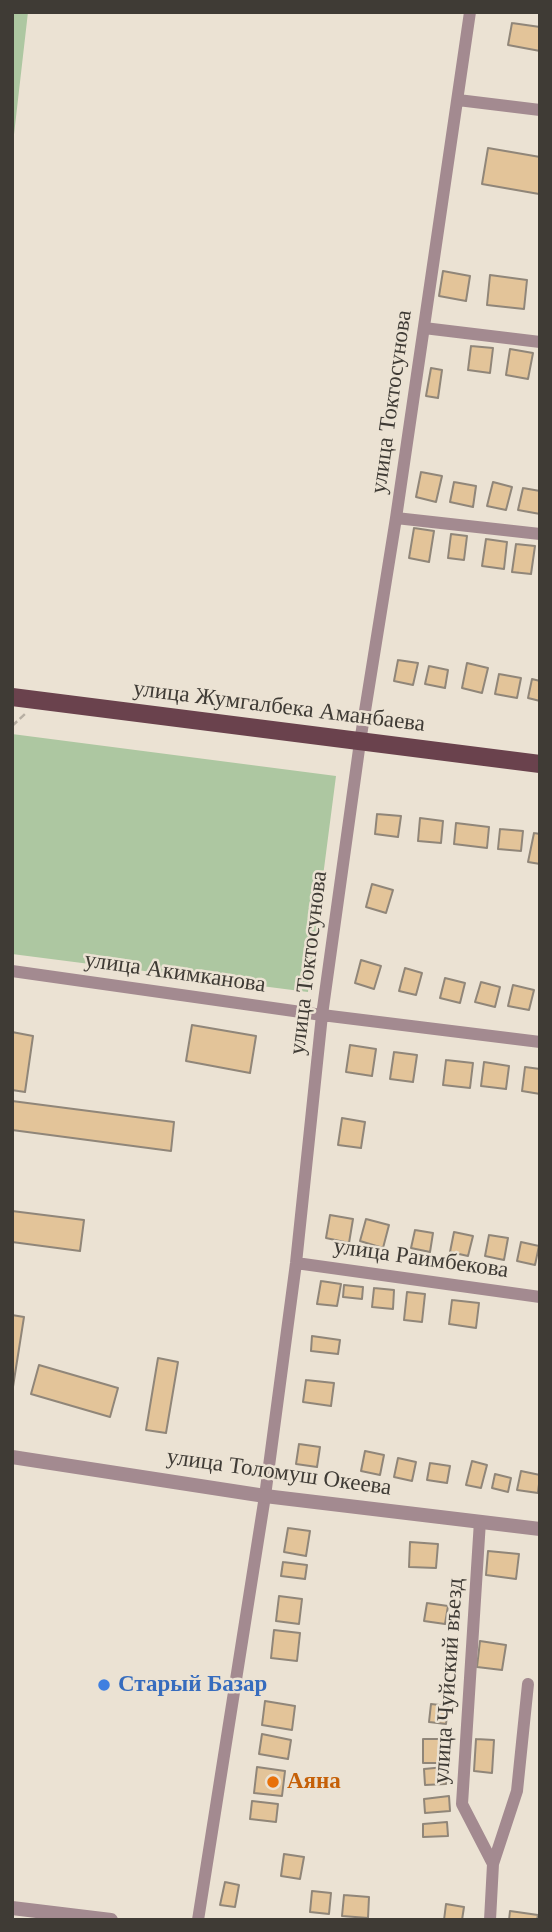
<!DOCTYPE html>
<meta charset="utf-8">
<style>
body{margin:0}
#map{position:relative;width:552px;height:1932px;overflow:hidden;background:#ebe2d3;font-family:"Times New Roman",serif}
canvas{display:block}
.frame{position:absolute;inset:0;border:14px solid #3f3b35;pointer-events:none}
</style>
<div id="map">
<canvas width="552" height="1932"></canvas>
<div class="frame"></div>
</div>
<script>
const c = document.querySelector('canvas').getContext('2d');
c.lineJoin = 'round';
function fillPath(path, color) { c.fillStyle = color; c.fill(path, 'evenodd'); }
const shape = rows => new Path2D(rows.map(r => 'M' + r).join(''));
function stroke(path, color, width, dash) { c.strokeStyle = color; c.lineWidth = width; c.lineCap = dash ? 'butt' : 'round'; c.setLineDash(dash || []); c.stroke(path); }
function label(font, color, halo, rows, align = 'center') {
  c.font = font + ' "Times New Roman",serif'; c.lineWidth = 5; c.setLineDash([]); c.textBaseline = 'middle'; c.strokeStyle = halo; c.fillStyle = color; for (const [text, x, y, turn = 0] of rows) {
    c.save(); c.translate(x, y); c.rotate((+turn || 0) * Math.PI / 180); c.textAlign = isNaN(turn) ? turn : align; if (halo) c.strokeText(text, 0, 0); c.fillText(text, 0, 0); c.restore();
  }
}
fillPath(shape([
 [12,12,28,12,12,152],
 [12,734,336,776,308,992,12,954]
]), '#adc7a1');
const building = shape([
 [512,23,540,27,540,51,508,45,512,23],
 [488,148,540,157,539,194,482,184,488,148],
 [443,271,470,276,466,301,439,296,443,271],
 [490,275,527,280,524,309,487,305,490,275],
 [471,346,493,348,490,373,468,370,471,346],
 [510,349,533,353,528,379,506,375,510,349],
 [431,368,442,370,438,398,426,396,431,368],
 [421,472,442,476,436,502,416,497,421,472],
 [454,482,476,486,473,507,450,502,454,482],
 [493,482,512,487,506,510,487,506,493,482],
 [523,488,540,491,540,514,518,510,523,488],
 [414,528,434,531,429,562,409,558,414,528],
 [451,534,467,536,464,560,448,558,451,534],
 [486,539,507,542,504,569,482,566,486,539],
 [516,544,535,546,531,574,512,572,516,544],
 [398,660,418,663,413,685,394,681,398,660],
 [467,663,488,668,482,693,462,688,467,663],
 [429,666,448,670,445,688,425,684,429,666],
 [499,674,521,678,517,698,495,694,499,674],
 [532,679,540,681,540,701,528,698,532,679],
 [377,814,401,816,398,837,375,834,377,814],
 [420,818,443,821,441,843,418,841,420,818],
 [456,823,489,827,487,848,454,844,456,823],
 [500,829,523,831,521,851,498,849,500,829],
 [534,833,540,834,540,864,528,862,534,833],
 [372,884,393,890,386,913,366,907,372,884],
 [361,960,381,966,374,989,355,983,361,960],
 [405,968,422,973,416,995,399,991,405,968],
 [445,978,465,983,460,1003,440,998,445,978],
 [481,982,500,987,495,1007,475,1002,481,982],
 [513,985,534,990,529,1010,508,1006,513,985],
 [192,1025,256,1036,250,1073,186,1061,192,1025],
 [12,1032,33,1036,25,1092,12,1090,12,1032],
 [350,1045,376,1049,372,1076,346,1072,350,1045],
 [394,1052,417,1055,413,1082,390,1079,394,1052],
 [446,1060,473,1063,470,1088,443,1085,446,1060],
 [484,1062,509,1066,506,1089,481,1086,484,1062],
 [525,1067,540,1069,540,1094,522,1091,525,1067],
 [12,1101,174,1122,171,1151,12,1130,12,1101],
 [342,1118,365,1122,361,1148,338,1145,342,1118],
 [12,1211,84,1220,80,1251,12,1242,12,1211],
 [330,1215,353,1219,349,1243,326,1238,330,1215],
 [366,1219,389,1225,383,1248,360,1241,366,1219],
 [415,1230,433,1233,430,1252,411,1248,415,1230],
 [454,1232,473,1236,468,1256,450,1252,454,1232],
 [489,1235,508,1238,504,1260,485,1256,489,1235],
 [521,1242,539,1246,535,1265,517,1261,521,1242],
 [321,1281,341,1284,337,1306,317,1304,321,1281],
 [344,1285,363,1287,362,1299,343,1297,344,1285],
 [374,1288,394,1290,393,1309,372,1307,374,1288],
 [407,1292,425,1294,422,1322,404,1320,407,1292],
 [452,1300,479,1303,476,1328,449,1324,452,1300],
 [12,1315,24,1317,12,1393,12,1315],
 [312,1336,340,1340,338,1354,311,1351,312,1336],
 [158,1358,178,1362,166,1433,146,1430,158,1358],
 [39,1365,118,1388,110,1417,31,1394,39,1365],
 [306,1380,334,1383,331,1406,303,1402,306,1380],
 [299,1444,320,1447,317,1467,296,1464,299,1444],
 [365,1451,384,1455,380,1475,361,1471,365,1451],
 [398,1458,416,1462,412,1481,394,1477,398,1458],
 [472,1461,487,1465,481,1488,466,1485,472,1461],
 [430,1463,450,1466,447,1483,427,1480,430,1463],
 [521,1471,540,1475,538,1493,517,1490,521,1471],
 [495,1474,511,1478,508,1492,492,1488,495,1474],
 [288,1528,310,1531,306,1556,284,1552,288,1528],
 [410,1542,438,1544,436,1568,409,1567,410,1542],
 [488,1551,519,1554,516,1579,486,1575,488,1551],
 [283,1562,307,1565,305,1579,281,1576,283,1562],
 [279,1596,302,1599,299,1624,276,1621,279,1596],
 [427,1603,448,1606,445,1624,424,1621,427,1603],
 [274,1630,300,1633,297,1661,271,1658,274,1630],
 [480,1641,506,1645,502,1670,477,1667,480,1641],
 [265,1701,295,1706,292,1730,262,1725,265,1701],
 [431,1704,448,1706,446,1724,429,1722,431,1704],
 [262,1734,291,1740,288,1759,259,1754,262,1734],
 [423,1739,444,1739,444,1763,423,1763,423,1739],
 [476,1739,494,1740,492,1773,474,1771,476,1739],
 [257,1767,285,1771,282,1796,254,1793,257,1767],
 [445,1767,446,1784,425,1785,424,1769,445,1767],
 [449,1796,450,1811,425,1813,424,1799,449,1796],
 [252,1801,278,1804,276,1822,250,1819,252,1801],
 [447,1822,448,1836,423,1837,423,1824,447,1822],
 [284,1854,304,1857,300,1879,281,1876,284,1854],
 [225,1882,239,1885,235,1907,220,1905,225,1882],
 [312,1891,331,1893,329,1914,310,1912,312,1891],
 [344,1895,369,1897,368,1918,342,1916,344,1895],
 [446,1904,464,1907,462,1920,444,1920,446,1904],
 [510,1911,538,1915,537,1920,509,1920,510,1911]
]);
fillPath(building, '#e3c499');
stroke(building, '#908679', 2);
stroke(shape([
 [12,726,25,714]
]), '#b7afa3', 2.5, [7, 3.5]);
stroke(shape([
 [458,100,540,110],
 [424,328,540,342],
 [396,518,540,534],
 [12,971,322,1015,540,1042],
 [296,1263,540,1297],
 [480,1521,462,1804,493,1864,490,1920],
 [493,1864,517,1791,528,1684],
 [198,1920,265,1496,296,1263,322,1015,360,742,396,518,470,12]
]), '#a38a90', 12);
stroke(shape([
 [12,1457,265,1496,540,1529],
 [12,1908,111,1920]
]), '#a38a90', 14);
stroke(shape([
 [12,697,540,764]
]), '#6a424d', 18);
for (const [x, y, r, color] of [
 [104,1685,7,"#3f7fe0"],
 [273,1782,7,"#e8710a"]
]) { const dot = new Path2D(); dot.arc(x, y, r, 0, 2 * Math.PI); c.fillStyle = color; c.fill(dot); stroke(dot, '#ebe2d3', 2.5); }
label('23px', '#3f3b35', '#ebe2d3', [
 ["улица Токтосунова",392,402,-82],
 ["улица Жумгалбека Аманбаева",279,707,7],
 ["улица Токтосунова",309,963,-83],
 ["улица Акимканова",175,973,8],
 ["улица Раимбекова",421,1259,8],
 ["улица Толомуш Океева",279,1473,8],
 ["улица Чуйский въезд",449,1681,-86]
]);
label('bold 23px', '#366cbe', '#ebe2d3', [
 ["Старый Базар",118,1685]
], 'left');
label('bold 23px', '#c56008', '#ebe2d3', [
 ["Аяна",287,1782]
], 'left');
</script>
